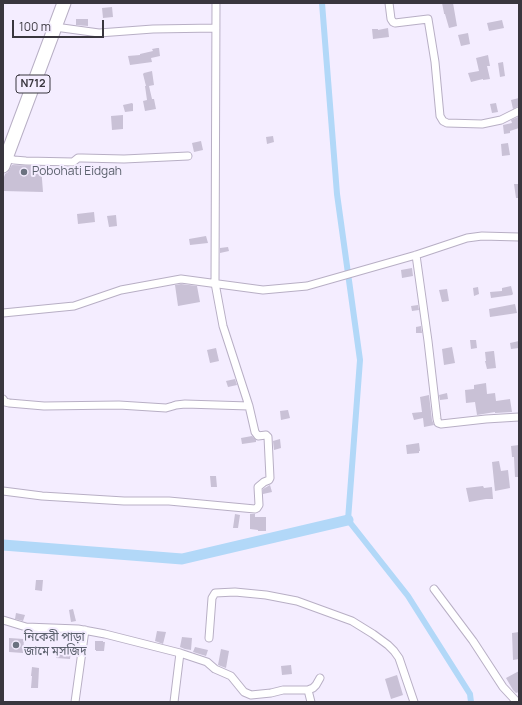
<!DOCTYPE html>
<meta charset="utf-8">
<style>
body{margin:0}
#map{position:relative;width:522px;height:705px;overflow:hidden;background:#f4edff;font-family:Manrope,sans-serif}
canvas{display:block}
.frame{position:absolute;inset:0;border:4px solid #39363e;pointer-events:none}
.scale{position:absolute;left:12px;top:20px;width:92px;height:18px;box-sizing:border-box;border:2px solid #39363e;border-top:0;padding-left:5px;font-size:12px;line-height:14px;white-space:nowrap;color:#39363e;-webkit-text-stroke:3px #f4edff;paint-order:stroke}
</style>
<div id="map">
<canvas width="522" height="705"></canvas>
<div class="frame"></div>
<div class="scale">100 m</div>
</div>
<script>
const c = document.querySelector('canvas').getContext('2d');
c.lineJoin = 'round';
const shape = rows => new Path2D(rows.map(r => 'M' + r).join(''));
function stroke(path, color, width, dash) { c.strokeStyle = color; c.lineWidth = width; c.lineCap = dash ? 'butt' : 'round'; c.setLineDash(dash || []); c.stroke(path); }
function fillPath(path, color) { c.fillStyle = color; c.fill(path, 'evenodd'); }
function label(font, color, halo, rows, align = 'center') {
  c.font = font + ' Manrope,"Noto Sans Bengali",sans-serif'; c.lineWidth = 4; c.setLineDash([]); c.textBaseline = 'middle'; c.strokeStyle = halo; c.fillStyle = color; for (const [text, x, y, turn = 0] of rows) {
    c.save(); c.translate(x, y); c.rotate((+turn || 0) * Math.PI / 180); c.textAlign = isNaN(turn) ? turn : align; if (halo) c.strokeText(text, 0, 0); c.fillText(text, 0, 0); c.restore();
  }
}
stroke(shape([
 [322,3,337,194,360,360,348,520,408,596,470,694,471,702]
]), '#b2d8f8', 6);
stroke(shape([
 [3,545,182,559,348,520]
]), '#b2d8f8', 11);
fillPath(shape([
 [442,3,453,3,457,26,449,28,445,14,444,14,444,13],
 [112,7,113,17,103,18,102,8],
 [76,19,88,19,88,26,76,25],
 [502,20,504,28,489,31,487,23],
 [388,28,389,37,373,39,372,29,378,29,378,30],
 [468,33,470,44,461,46,458,35],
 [157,48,159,48,160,56,151,58,152,62,130,65,128,56,140,55,140,54,153,51,152,49],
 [488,55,490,66,487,66,490,79,483,80,483,79,471,82,468,73,479,71,476,58],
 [503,62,505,76,500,77,498,63],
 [152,71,154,85,149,86,152,99,154,99,156,109,145,111,143,101,147,100,145,86,146,86,143,74,144,73],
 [519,98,519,106,513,109,511,100],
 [132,103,133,104,133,111,125,112,123,105],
 [496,103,498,112,492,113,490,104],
 [123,115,123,129,112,130,111,116],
 [518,117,519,128,510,131,510,133,504,134,503,125,512,123,511,120],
 [273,136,274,142,267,144,266,137],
 [201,141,203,150,194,152,192,143],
 [508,143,510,155,502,156,501,144],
 [12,165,41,166,43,192,3,191,3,180,5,174,8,172],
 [514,184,519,184,519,198,516,198],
 [94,212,95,222,78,224,77,214],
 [116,215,117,226,109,227,107,216],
 [206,236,208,243,190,245,189,239],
 [228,247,229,251,220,253,220,248],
 [412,268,413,276,402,278,401,270],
 [181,284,197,286,200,302,178,306,175,285],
 [511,286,513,294,512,295,491,298,490,292,502,291,502,288],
 [478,287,479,294,474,296,473,288],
 [447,289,449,301,442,302,439,290],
 [515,304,517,313,490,317,489,309],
 [418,305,419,310,412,311,411,306],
 [421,326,422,333,416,333,416,327],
 [470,340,476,340,477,348,471,349],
 [519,341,519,348,511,349,510,343],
 [452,347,455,363,444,365,442,349],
 [216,348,219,361,210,363,207,350],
 [493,351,494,351,496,368,487,369,485,361,486,361,485,352],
 [235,379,237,385,228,387,226,381],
 [486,383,487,394,495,393,496,401,510,399,512,412,495,413,495,412,477,415,475,402,466,403,465,390,474,389,474,385],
 [447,393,448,399,440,400,439,395],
 [429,395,432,420,434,425,424,427,423,418,414,420,412,413,422,412,420,397],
 [288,410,290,418,281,420,280,411],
 [252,436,256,440,256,442,242,444,241,438],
 [280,439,281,448,274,450,273,441],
 [419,443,420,451,419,451,419,453,407,454,406,445],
 [519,445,519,477,515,477,514,457,512,457,511,446],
 [499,461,501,471,508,470,510,488,495,491,492,462],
 [210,476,216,476,217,487,211,487],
 [270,485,272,492,263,494,263,489],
 [483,486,484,488,492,487,493,499,486,499,469,502,466,488],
 [235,514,240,515,238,528,233,528],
 [250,514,255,514,255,517,266,517,266,531,258,531,258,530,250,529],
 [36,580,43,580,42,591,35,590],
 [73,609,76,621,71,622,69,610],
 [16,613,25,615,23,621,15,619],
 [157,631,166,632,163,644,155,641],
 [519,632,519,659,513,660,512,633],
 [182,637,192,638,191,650,185,649,180,647],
 [9,638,24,639,23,653,9,652],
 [95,641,103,641,103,642,105,642,104,651,96,651,96,650,95,650],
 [195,647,208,650,206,656,193,652],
 [221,649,229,651,226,668,218,665],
 [57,650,71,650,70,659,56,658],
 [291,665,292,674,282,675,281,666],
 [32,667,39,668,38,688,31,688,32,676,31,676],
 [519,671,519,692,516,693,513,690,506,678],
 [397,675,403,695,391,699,385,679]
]), '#c9c1d6');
const street = shape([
 [389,3,391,19,393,22,395,23,428,19,435,62,440,116,443,121,447,123,482,124,501,120,519,111],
 [55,27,99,33,153,29,216,28],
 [6,158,14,160,26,161,73,162,78,158,82,158,124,159,188,156],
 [416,255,428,341,437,419,438,423,441,424,486,419,519,417],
 [3,313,74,306,121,290,181,279,263,290,307,286,416,255,467,238,482,236,519,237],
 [3,399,5,402,9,403,44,406,119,405,166,408,173,406,176,405,185,404,249,406],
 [3,491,42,496,124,501,169,501,255,509,257,508,259,505,258,487,264,482,269,480,270,478,268,437,266,435,258,436,255,432,249,406,223,326,215,283,216,3],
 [434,589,473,641,503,687,517,702],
 [3,620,26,627,78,629,105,634,180,653,207,662,215,669,231,676,244,692,251,695,271,693,283,690,308,690,313,688,316,685,320,678],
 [209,638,212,598,215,593,235,592,266,595,297,601,352,621,373,634,388,645,394,651,399,658,414,702],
 [308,690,311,702],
 [75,702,85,630],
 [174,702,180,653]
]);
const highway = shape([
 [3,166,64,3]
]);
stroke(street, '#b8afc5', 9);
stroke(highway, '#b8afc5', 15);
stroke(street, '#fff', 7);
stroke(highway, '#fff', 13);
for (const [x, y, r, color] of [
 [24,172,4,"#6b7280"],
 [16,645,4,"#6b7280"]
]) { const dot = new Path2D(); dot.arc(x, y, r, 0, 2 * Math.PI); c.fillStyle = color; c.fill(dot); stroke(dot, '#f4edff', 1.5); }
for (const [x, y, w] of [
 [33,84,34]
]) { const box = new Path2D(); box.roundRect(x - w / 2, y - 9, w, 18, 3); c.fillStyle = '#f4edff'; c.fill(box); stroke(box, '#39363e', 1); }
label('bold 11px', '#39363e', null, [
 ["N712",33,84]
]);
label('12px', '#5b616d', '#f4edff', [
 ["Pobohati Eidgah",32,172],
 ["নিকেরী পাড়া",24,638],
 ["জামে মসজিদ",24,652]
], 'left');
</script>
